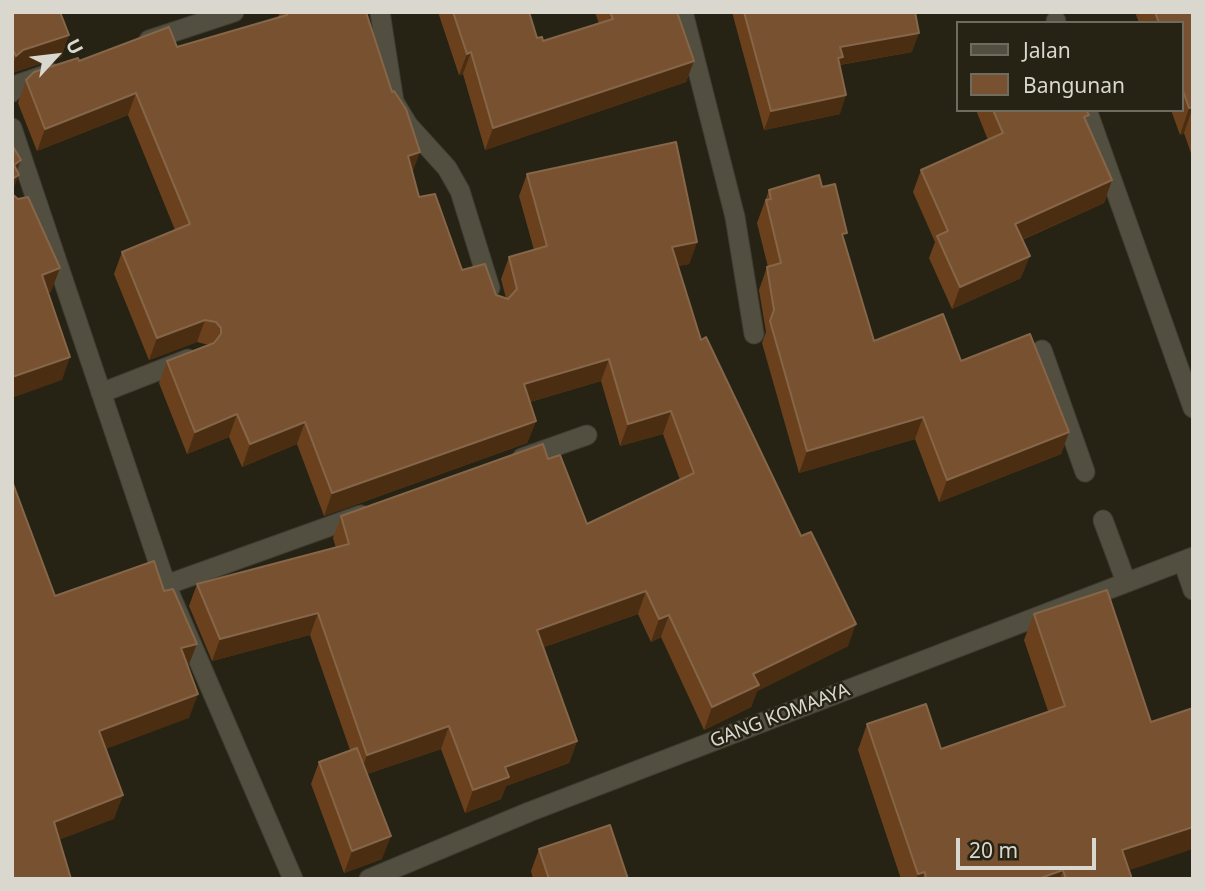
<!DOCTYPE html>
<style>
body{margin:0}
#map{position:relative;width:1205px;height:891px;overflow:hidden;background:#262315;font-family:"Noto Sans",sans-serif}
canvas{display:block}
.frame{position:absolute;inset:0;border:14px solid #d9d7ce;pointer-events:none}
.legend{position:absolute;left:956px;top:21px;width:228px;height:91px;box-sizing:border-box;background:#262315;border:2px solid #6e6b5f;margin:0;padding:9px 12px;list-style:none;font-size:21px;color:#d9d7ce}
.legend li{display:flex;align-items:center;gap:14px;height:35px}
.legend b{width:35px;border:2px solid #6e6b5f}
.north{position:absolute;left:21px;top:21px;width:70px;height:70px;-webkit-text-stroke:5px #262315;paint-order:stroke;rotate:63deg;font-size:19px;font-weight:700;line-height:28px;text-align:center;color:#d9d7ce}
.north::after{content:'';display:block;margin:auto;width:24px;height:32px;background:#d9d7ce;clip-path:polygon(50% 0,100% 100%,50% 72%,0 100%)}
.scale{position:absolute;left:956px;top:838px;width:140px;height:32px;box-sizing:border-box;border:4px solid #d9d7ce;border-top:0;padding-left:9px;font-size:21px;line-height:24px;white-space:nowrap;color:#d9d7ce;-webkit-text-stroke:5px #262315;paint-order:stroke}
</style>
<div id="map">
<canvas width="1205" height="891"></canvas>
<div class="frame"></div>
<ul class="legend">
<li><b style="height:9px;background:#524f40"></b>Jalan</li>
<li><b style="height:19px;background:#775130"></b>Bangunan</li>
</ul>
<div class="north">U</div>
<div class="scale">20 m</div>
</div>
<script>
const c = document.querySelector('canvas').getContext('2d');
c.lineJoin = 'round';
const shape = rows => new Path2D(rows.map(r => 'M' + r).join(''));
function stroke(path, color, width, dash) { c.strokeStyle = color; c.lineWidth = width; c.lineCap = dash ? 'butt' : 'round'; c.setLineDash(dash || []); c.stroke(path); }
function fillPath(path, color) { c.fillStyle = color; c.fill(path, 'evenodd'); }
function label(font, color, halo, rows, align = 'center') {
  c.font = font + ' "Noto Sans",sans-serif'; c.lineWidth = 5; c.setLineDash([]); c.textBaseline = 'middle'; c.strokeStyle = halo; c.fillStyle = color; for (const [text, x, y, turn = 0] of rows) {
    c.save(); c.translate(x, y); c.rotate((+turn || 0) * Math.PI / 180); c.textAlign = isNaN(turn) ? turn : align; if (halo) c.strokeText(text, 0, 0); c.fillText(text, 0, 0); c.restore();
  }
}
const service = shape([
 [1042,350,1085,472],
 [1103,520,1126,582]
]);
const minor = shape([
 [380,12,394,102,408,125,447,168,460,191,490,288],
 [683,12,735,217,754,334],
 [1056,21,1056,23],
 [149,40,234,12],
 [12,92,19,84,51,73],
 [1087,110,1193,408],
 [12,128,166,585,293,879],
 [101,393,188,359],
 [522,458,587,435],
 [1183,561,1193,590],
 [166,585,361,515],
 [369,879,529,812,1193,557]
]);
stroke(service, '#3f3d33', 21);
stroke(minor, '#3f3d33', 21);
stroke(service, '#524f40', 19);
stroke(minor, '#524f40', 19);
fillPath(shape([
 [12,12,69,35,61,57,15,72,12,75],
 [280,12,366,12,419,197,462,270,496,295,506,298,501,279,509,257,534,250,519,196,527,174,697,242,689,264,678,266,701,340,848,646,757,691,751,707,704,730,661,637,651,642,638,614,544,647,577,741,569,763,506,786,501,799,465,813,441,749,367,774,382,859,344,873,311,784,319,762,350,750,310,635,212,661,189,606,197,584,336,548,333,538,341,516,548,459,587,524,680,480,663,434,620,446,601,381,530,402,536,421,527,443,324,516,297,444,242,467,229,437,187,454,159,383,167,361,209,345,197,342,149,360,114,274,122,252,175,230,128,115,37,151,18,103,26,80,79,61,177,47,278,18],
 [438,12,529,12,537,38,543,41,599,24,595,12,677,12,694,61,686,82,485,150,463,74,459,75],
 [732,12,915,12,912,52,840,65,840,114,764,130],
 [1135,12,1193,12,1193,159,1184,133,1180,135,1171,110,1182,110,1182,23,1139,23],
 [976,110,1086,110,1086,122,1112,180,1104,203,1022,240,1021,278,952,309,929,258,935,242,913,192,921,170,988,140],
 [822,187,844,241,874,341,961,361,1069,432,1061,454,939,502,915,439,799,473,762,343,766,332,759,290,767,267,768,267,757,223,769,190],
 [1034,614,1132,879,901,879,858,750,867,724,941,749,1048,711,1024,640],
 [539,849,628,879,533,879,531,871]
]), '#6b411d');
fillPath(shape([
 [919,33,912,52,833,66,840,47],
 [69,35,61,57,15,72,12,75,12,66,16,56,23,50],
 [471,52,463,74,459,75,467,54],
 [694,61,686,82,485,150,493,128],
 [136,93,128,115,37,151,45,129],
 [846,95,840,114,764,130,771,111],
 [1193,107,1184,133,1180,135,1189,108],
 [420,152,412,174,408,156],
 [21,160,15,177,19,175,12,192,12,170,14,165],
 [1112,180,1104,203,1007,246,1015,224],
 [697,242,689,264,664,269,672,247],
 [1030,256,1021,278,952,309,960,287],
 [60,268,51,292,33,299,42,275],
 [205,320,197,342,149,360,157,338],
 [70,357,62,380,12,398,12,377],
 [609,359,601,381,516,406,524,384],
 [671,411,663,434,620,446,628,424],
 [237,414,229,437,187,454,195,432],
 [923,417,915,439,799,473,807,451],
 [536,421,527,443,324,516,332,493],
 [305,422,297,444,242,467,250,444],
 [1069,432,1061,454,939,502,947,480],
 [646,591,638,614,529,652,537,630],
 [318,613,310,635,212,661,220,639],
 [669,615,661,637,651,642,659,619],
 [856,624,848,646,757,691,751,707,704,730,712,707,753,674],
 [197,644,188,667,181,648],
 [198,694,189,718,90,755,99,731],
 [449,726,441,749,359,777,367,755],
 [577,741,569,763,506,786,501,799,465,813,473,790,505,767],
 [123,795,114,819,46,845,54,822],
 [1193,827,1193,849,1112,876,1122,850],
 [391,836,382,859,344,873,352,851],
 [1063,870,1060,879,1038,879],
 [925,872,922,879,916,879,918,874]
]), '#4b2e12');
const building = shape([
 [12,12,60,12,69,35,23,50,16,56,12,48,12,12],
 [286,12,366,12,392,92,394,91,406,109,420,152,408,156,419,197,435,194,462,270,485,264,496,295,508,299,517,289,509,257,547,246,527,174,676,142,697,242,672,247,701,340,706,337,801,536,811,532,856,624,753,674,759,685,712,707,669,615,659,619,646,591,537,630,577,741,505,767,509,777,473,790,449,726,367,755,318,613,220,639,197,584,349,544,341,516,543,444,548,459,560,455,587,524,694,473,671,411,628,424,609,359,524,384,536,421,332,493,305,422,250,444,237,414,195,432,167,361,214,343,221,334,221,328,216,322,205,320,157,338,122,252,190,224,136,93,45,129,26,80,34,72,78,58,79,61,169,27,177,47,287,15,286,12],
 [453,12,529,12,537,38,542,37,543,41,613,19,610,12,677,12,694,61,493,128,471,52,467,54,453,12],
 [744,12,915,12,919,33,840,47,843,57,838,58,846,95,771,111,744,12],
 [1155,12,1193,12,1193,107,1189,108,1182,88,1182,23,1159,23,1155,12],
 [993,110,1086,110,1089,115,1084,117,1112,180,1015,224,1030,256,960,287,937,236,948,231,921,170,1003,133,993,110],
 [12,145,21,160,14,165,19,175,12,179,12,145],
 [819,175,822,187,835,184,847,233,842,234,874,341,943,314,961,361,1030,334,1069,432,947,480,923,417,807,451,770,321,774,310,767,267,781,263,766,200,771,199,769,190,819,175],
 [12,194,18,199,28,197,60,268,42,275,70,357,12,377,12,194],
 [12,481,55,596,154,561,164,591,173,589,197,644,181,648,198,694,99,731,123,795,54,822,71,879,12,879,12,481],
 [1107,590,1151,722,1193,708,1193,827,1122,850,1132,879,1066,879,1063,870,1038,879,926,879,925,872,918,874,867,724,926,704,941,749,1065,706,1034,614,1107,590],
 [357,748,391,836,352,851,319,762,357,748],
 [610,825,628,879,549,879,539,849,610,825]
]);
fillPath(building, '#775130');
stroke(building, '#866649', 2);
label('19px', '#d9d7ce', '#262315', [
 ["GANG KOMAAYA",780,716,-21]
]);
</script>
